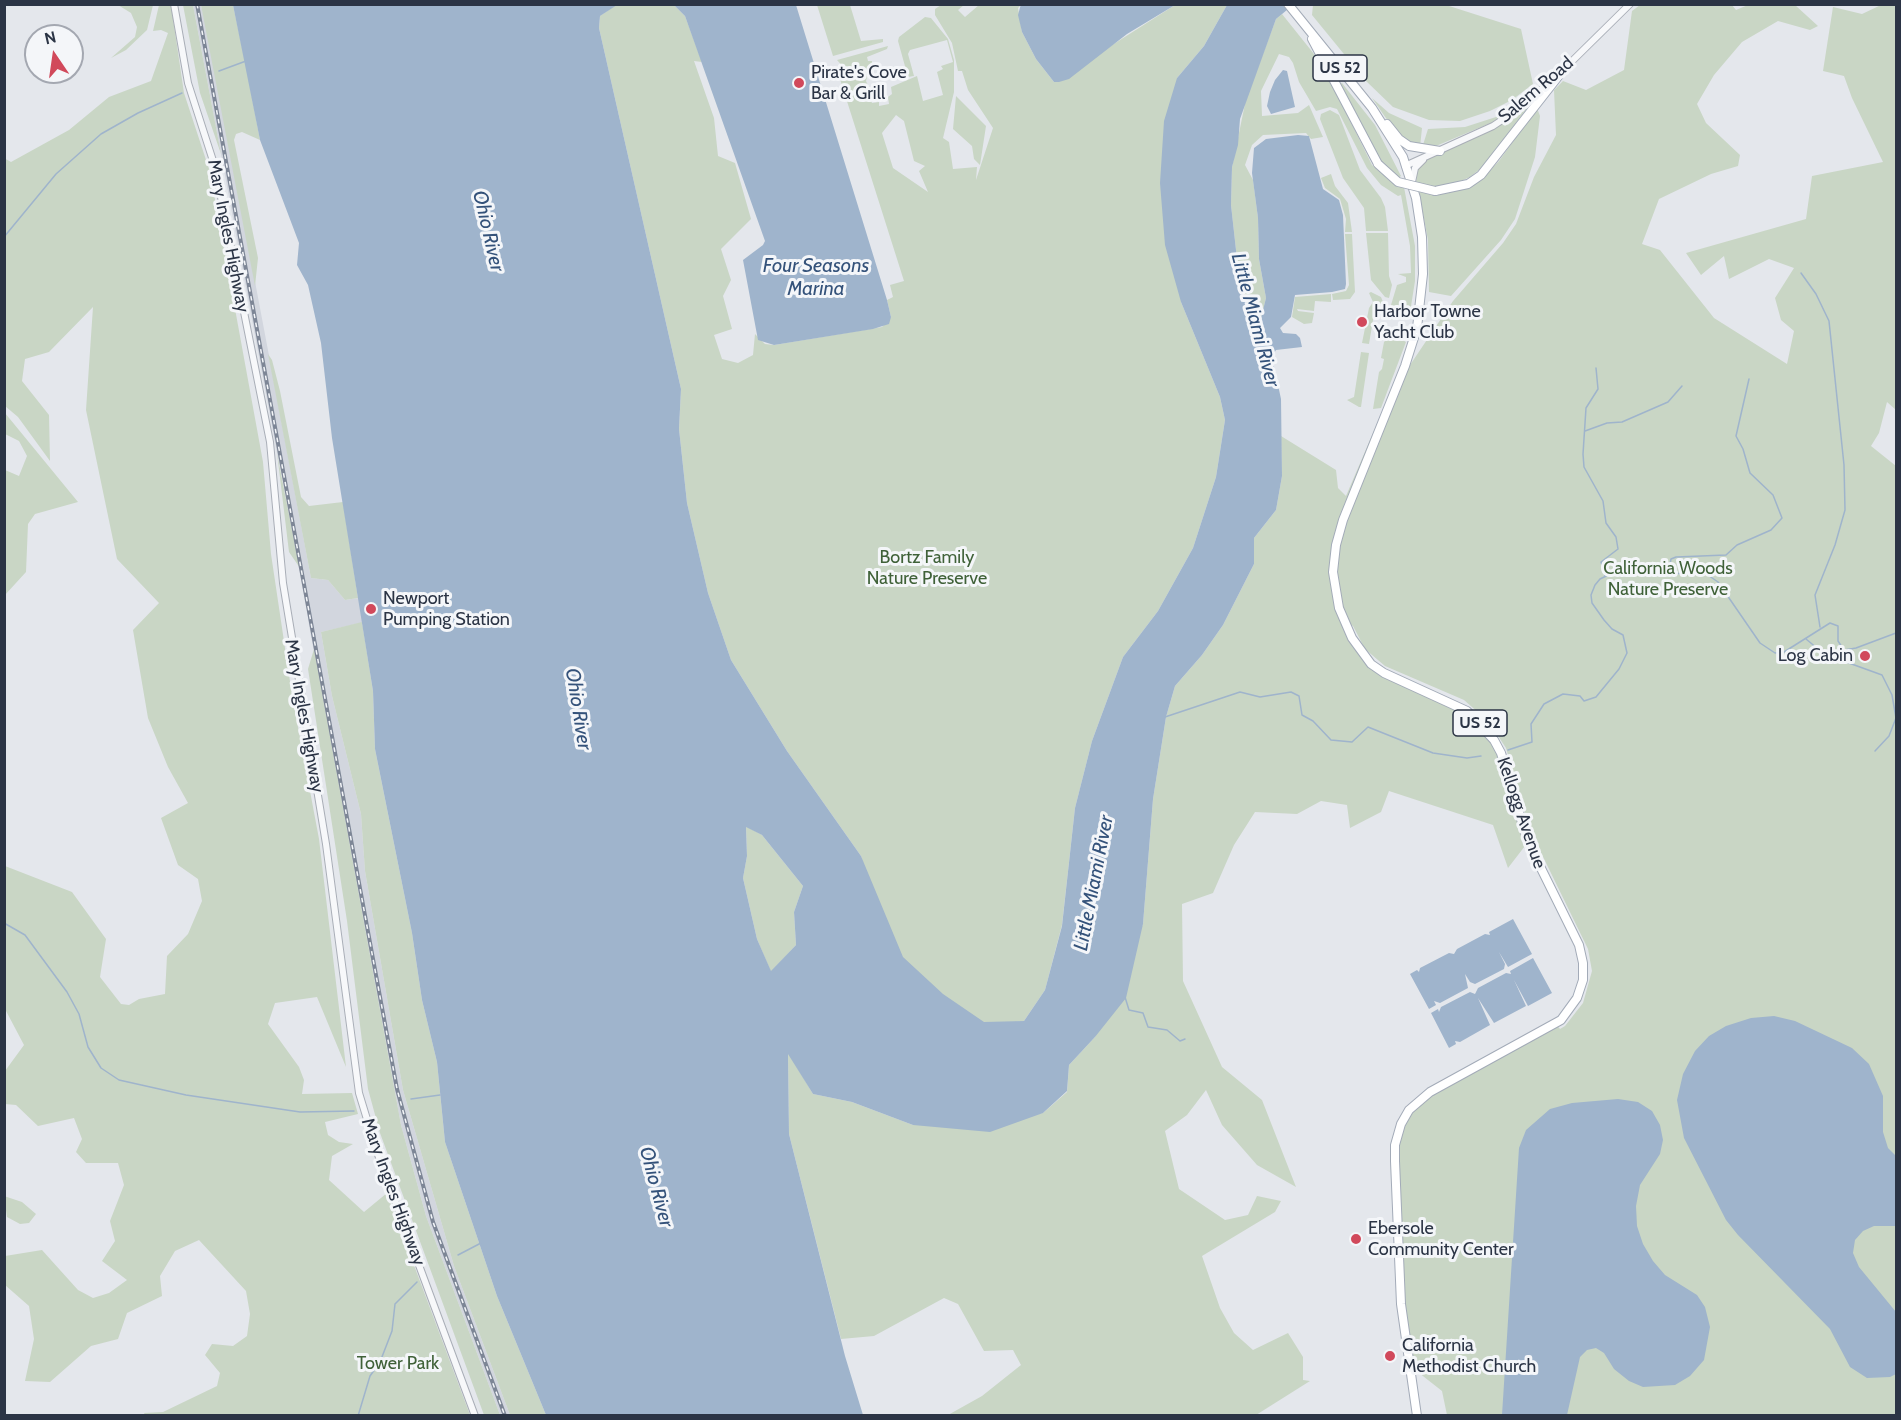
<!DOCTYPE html>
<style>
body{margin:0}
#map{position:relative;width:1901px;height:1420px;overflow:hidden;background:#e4e7ec;font-family:Cabin,sans-serif}
canvas{display:block}
.frame{position:absolute;inset:0;border:6px solid #2b3445;pointer-events:none}
.north{position:absolute;left:24px;top:24px;width:60px;height:60px;box-sizing:border-box;background:#f4f6f9;border:2px solid #a4a8b1;border-radius:50%;rotate:347deg;font-size:16px;font-weight:700;line-height:24px;text-align:center;color:#2b3445}
.north::after{content:'';display:block;margin:auto;width:21px;height:27px;background:#d1495b;clip-path:polygon(50% 0,100% 100%,50% 72%,0 100%)}
</style>
<div id="map">
<canvas width="1901" height="1420"></canvas>
<div class="frame"></div>
<div class="north">N</div>
</div>
<script>
const c = document.querySelector('canvas').getContext('2d');
c.lineJoin = 'round';
function fillPath(path, color) { c.fillStyle = color; c.fill(path, 'evenodd'); }
const shape = rows => new Path2D(rows.map(r => 'M' + r).join(''));
function stroke(path, color, width, dash) { c.strokeStyle = color; c.lineWidth = width; c.lineCap = dash ? 'butt' : 'round'; c.setLineDash(dash || []); c.stroke(path); }
function label(font, color, halo, rows, align = 'center') {
  c.font = font + ' Cabin,sans-serif'; c.lineWidth = 6; c.setLineDash([]); c.textBaseline = 'middle'; c.strokeStyle = halo; c.fillStyle = color; for (const [text, x, y, turn = 0] of rows) {
    c.save(); c.translate(x, y); c.rotate((+turn || 0) * Math.PI / 180); c.textAlign = isNaN(turn) ? turn : align; if (halo) c.strokeText(text, 0, 0); c.fillText(text, 0, 0); c.restore();
  }
}
fillPath(shape([
 [193,5,201,5,209,38,311,578,328,580,345,600,386,594,391,616,321,632,332,696,361,814,365,871,403,1090,454,1266,510,1415,500,1415,426,1216,401,1125,309,625,302,571,277,453]
]), '#d2d6de');
fillPath(shape([
 [617,4,674,5,685,16,702,62,694,61,714,118,718,156,735,163,751,219,721,249,731,280,723,296,732,329,714,335,722,359,738,363,753,355,755,334,765,344,774,345,882,327,891,317,887,300,893,297,890,285,904,281,839,76,844,74,844,68,837,60,888,46,887,49,867,57,868,61,872,61,872,69,869,70,866,81,871,92,869,96,872,103,879,102,879,106,889,104,888,97,892,94,891,87,917,76,923,101,943,95,937,72,943,69,941,66,953,62,947,40,910,50,908,54,914,76,908,77,898,41,899,37,925,17,931,18,948,39,954,60,954,92,943,138,949,142,953,169,977,167,976,180,993,128,968,90,962,71,958,71,952,43,935,15,935,9,941,5,964,5,958,10,965,17,979,5,1021,5,1018,8,1022,32,1036,59,1054,82,1175,5,1227,5,1204,46,1177,78,1181,302,1220,397,1225,420,1216,477,1193,548,1158,611,1123,657,1092,741,1075,808,1062,925,1045,990,1024,1021,914,1034,861,856,787,751,731,660,708,593,687,503,679,429,681,389,599,28,600,16],
 [896,115,904,121,914,161,925,166,919,171,928,192,893,168,882,133],
 [118,5,153,5,147,30,126,50,111,58,135,37,137,27,131,13],
 [159,5,171,5,184,93,210,172,263,462,271,554,292,695,319,839,346,1067,317,997,275,1003,268,1024,299,1067,304,1080,302,1094,352,1093,358,1114,325,1122,328,1135,339,1142,353,1144,332,1156,329,1180,364,1212,387,1193,470,1415,145,1415,144,1413,163,1412,217,1386,220,1373,205,1355,212,1344,233,1346,247,1336,250,1314,246,1291,199,1240,175,1251,160,1276,162,1296,127,1313,118,1339,91,1346,50,1382,25,1381,34,1339,29,1306,5,1285,5,1256,42,1250,78,1290,93,1298,109,1293,127,1280,102,1261,115,1241,110,1221,124,1185,118,1163,86,1163,76,1152,82,1139,74,1118,38,1126,16,1105,5,1104,5,1071,24,1045,5,1009,5,866,72,892,106,939,100,977,121,1004,129,1005,139,999,165,994,167,956,188,934,202,901,198,879,178,865,161,818,188,803,168,767,148,718,133,630,159,603,117,559,86,410,93,307,49,352,25,359,22,381,49,415,50,461,18,417,5,406,4,158,11,162,69,130,109,97,151,81,168,33,161,30,153,31],
 [183,5,193,5,221,154,200,93],
 [201,5,233,5,247,71,260,140,242,132,236,134,234,140,258,258,255,286],
 [817,5,850,5,861,41,883,39,883,42,833,56],
 [1313,5,1446,5,1521,29,1533,84,1512,100,1490,111,1460,121,1429,120,1393,107,1366,81,1312,15],
 [1640,5,1732,5,1736,10,1748,5,1795,5,1818,26,1810,30,1778,21,1742,42,1714,75,1697,104,1706,123,1740,155,1738,166,1711,174,1659,199,1642,244,1660,250,1714,318,1787,364,1794,331,1781,320,1775,298,1794,268,1769,259,1729,279,1724,256,1701,275,1686,253,1806,219,1812,176,1883,162,1852,98,1844,76,1823,71,1833,7,1862,14,1881,5,1896,5,1896,410,1887,402,1879,433,1871,446,1896,466,1896,1415,1447,1415,1442,1391,1414,1369,1409,1331,1403,1332,1395,1145,1415,1103,1556,1024,1560,1029,1565,1026,1583,1003,1592,971,1588,949,1529,828,1506,748,1489,722,1464,700,1385,666,1365,649,1353,626,1344,620,1371,664,1454,704,1494,740,1528,842,1508,868,1493,825,1389,791,1381,812,1350,828,1347,805,1321,801,1297,814,1255,812,1234,845,1213,893,1182,904,1183,981,1222,1067,1262,1100,1296,1187,1257,1165,1222,1125,1206,1090,1187,1115,1165,1131,1179,1189,1225,1220,1248,1215,1257,1196,1281,1201,1275,1212,1202,1256,1220,1308,1234,1333,1253,1350,1288,1333,1303,1357,1303,1380,1310,1381,1256,1415,948,1415,982,1396,1021,1365,1013,1350,984,1351,958,1304,944,1298,874,1336,841,1339,789,1134,788,1052,813,1094,852,1102,913,1125,1043,1113,1067,1092,1069,1065,1095,1037,1143,924,1153,799,1166,717,1175,686,1202,655,1223,625,1254,564,1254,538,1276,510,1282,476,1281,436,1336,470,1338,488,1346,496,1376,426,1406,371,1453,301,1503,243,1516,224,1534,177,1556,135,1554,90,1563,81,1586,90,1624,70,1632,11],
 [1282,14,1322,64,1372,165,1404,187,1415,246,1415,281,1409,319,1391,320,1388,315,1397,285,1406,282,1406,277,1398,274,1411,273,1410,246,1401,195,1398,196,1381,185,1367,168,1337,109,1330,107,1316,111,1299,82,1293,63,1289,57,1279,54,1261,91,1262,116,1298,113,1309,105,1323,137,1311,139,1306,133,1263,135,1252,145,1245,165,1253,180,1258,218,1259,259,1266,298,1259,326,1255,326,1240,286,1231,205,1232,167,1246,99,1276,19],
 [1557,69,1523,101,1493,122,1436,146,1422,148,1428,129,1465,127,1496,117,1521,102],
 [1342,83,1375,125,1401,176,1398,178,1378,161,1340,84],
 [956,96,986,126,980,165,974,159,972,146,953,129],
 [1372,98,1389,113,1422,128,1420,147,1397,134],
 [1531,103,1484,166,1470,177,1452,185,1431,187,1416,185,1417,169,1423,161,1484,134],
 [1537,108,1540,116,1535,157,1515,219,1501,240,1451,296,1429,292,1428,240,1419,192,1431,193,1484,176,1499,161],
 [1330,110,1339,115,1360,170,1381,198,1385,207,1388,231,1366,231,1364,208,1343,178,1320,119,1321,114],
 [1331,174,1335,186,1348,203,1352,232,1345,232,1346,219,1340,199,1325,188,1321,178],
 [1366,233,1388,233,1389,276,1392,285,1389,298,1385,297,1371,280],
 [1345,234,1352,234,1355,292,1350,299,1333,300,1332,294,1346,291,1349,285],
 [1371,292,1381,297,1383,302,1375,308,1369,344,1362,343,1369,308,1373,302,1369,293],
 [1331,294,1331,302,1315,301,1314,311,1297,309,1298,311,1314,313,1312,323,1304,324,1292,317,1295,297],
 [1392,334,1406,342,1381,408,1373,409,1379,372,1382,369,1384,359,1381,358,1384,342],
 [1361,352,1369,353,1361,407,1359,407,1347,400,1354,397],
 [268,354,272,360,280,391,301,497,309,506,343,502,358,598,345,600,328,580,311,578],
 [5,413,78,502,35,514,28,524,26,572,5,595,5,470,19,476,27,456,19,441,5,434],
 [277,453,296,551,302,571,289,552],
 [362,622,373,691,375,749,412,933,422,1000,437,1062,445,1142,497,1296,546,1415,510,1415,454,1266,403,1090,365,871,361,814,332,696,321,632],
 [314,649,401,1125,426,1216,500,1415,484,1415,380,1133,368,1089,347,921,308,669],
 [746,826,762,835,803,886,794,912,796,945,771,972,757,939,743,878,747,856],
 [4,1196,22,1202,36,1214,29,1223,20,1224,7,1217]
]), '#c9d6c5');
fillPath(shape([
 [1021,4,1175,4,1175,5,1127,34,1069,79,1059,82,1054,82,1036,59,1022,32,1018,15],
 [233,5,617,5,600,16,599,28,681,389,679,429,687,503,708,593,731,660,787,751,861,856,903,957,943,994,984,1022,1024,1021,1045,990,1062,926,1075,808,1092,741,1123,657,1158,611,1193,548,1216,477,1225,420,1220,397,1181,302,1165,245,1160,183,1164,121,1177,78,1204,46,1227,5,1293,5,1276,19,1240,119,1238,145,1232,167,1231,205,1240,286,1255,326,1259,326,1266,298,1259,259,1258,218,1252,173,1254,148,1266,139,1298,135,1309,136,1323,189,1339,200,1343,215,1346,284,1345,289,1332,292,1295,295,1291,317,1280,328,1283,333,1296,334,1300,338,1302,347,1276,350,1272,357,1281,399,1282,476,1276,510,1254,538,1254,564,1223,625,1202,655,1175,686,1166,717,1153,799,1143,924,1126,998,1095,1037,1069,1065,1067,1091,1043,1113,990,1132,913,1125,852,1102,813,1094,788,1054,789,1134,845,1356,863,1415,546,1415,497,1296,445,1142,437,1062,422,1000,412,933,375,749,373,691,332,438,321,343,308,285,297,265,299,243,260,140],
 [746,827,762,835,803,886,794,912,796,945,771,971,757,939,743,878,747,856],
 [674,5,796,5,887,300,891,317,889,324,873,329,774,345,758,340,743,260,763,245,765,241,685,16],
 [1283,70,1287,71,1295,107,1271,114,1267,106,1270,92,1275,80],
 [1513,919,1532,954,1508,967,1499,952,1505,964,1504,969,1475,984,1470,982,1465,974,1468,988,1440,1003,1434,1001,1436,1005,1429,1009,1410,974,1417,970,1419,972,1420,968,1449,953,1454,954,1457,949,1485,934,1490,935,1489,932],
 [1533,958,1552,993,1528,1006,1514,980,1526,1006,1494,1023,1478,998,1490,1025,1460,1042,1455,1041,1456,1044,1449,1048,1431,1013,1438,1009,1439,1012,1441,1007,1470,992,1475,994,1478,988,1506,973,1511,974,1510,971],
 [1774,1016,1795,1021,1852,1048,1869,1064,1883,1096,1883,1132,1888,1148,1896,1156,1896,1226,1874,1226,1863,1231,1855,1240,1853,1253,1859,1267,1896,1312,1896,1374,1890,1377,1867,1378,1850,1367,1830,1329,1738,1235,1726,1220,1684,1138,1677,1100,1683,1074,1695,1051,1709,1036,1726,1026,1751,1018],
 [1618,1099,1638,1102,1652,1111,1660,1125,1663,1140,1660,1154,1640,1185,1636,1206,1637,1226,1643,1244,1653,1261,1665,1275,1697,1295,1705,1307,1710,1327,1704,1360,1690,1376,1675,1385,1643,1387,1629,1381,1614,1369,1604,1353,1596,1348,1587,1350,1580,1357,1567,1415,1502,1415,1519,1148,1526,1130,1550,1109,1572,1103]
]), '#9fb4cc');
stroke(shape([
 [219,71,246,61],
 [4,237,56,174,101,134,138,113,182,93],
 [1801,273,1816,294,1829,321,1844,465,1845,510,1835,545,1815,595,1820,627],
 [1596,368,1598,389,1586,408,1583,454,1584,467,1603,501,1606,523,1616,537,1618,549,1601,562,1605,576],
 [1585,431,1607,423,1622,422,1668,402,1682,386],
 [1670,564,1671,559,1676,557,1726,555,1737,545,1771,530,1782,518,1773,495,1750,473,1743,449,1736,436,1749,379],
 [1806,639,1824,654,1882,675,1892,695,1896,718,1889,736,1875,751],
 [1165,717,1240,692,1260,697,1291,692,1299,696,1302,715,1313,721,1331,740,1352,742,1368,727,1433,753,1467,758,1481,756],
 [1508,750,1532,742,1531,724,1544,704,1563,694,1580,696,1584,701,1596,697,1619,669,1627,653,1623,635,1612,629,1604,620,1592,603,1591,595,1595,585,1600,579,1621,569,1627,568,1654,574,1705,573,1718,582,1760,643,1775,653,1784,652,1830,623,1838,626,1838,641,1844,650,1856,648,1896,633],
 [4,923,25,935,67,992,79,1014,88,1047,101,1068,119,1080,186,1095,300,1112,354,1111],
 [1125,997,1129,1010,1143,1013,1148,1027,1167,1030,1180,1041,1185,1039],
 [411,1099,440,1095],
 [458,1255,481,1243],
 [358,1416,370,1376,380,1362,392,1331,395,1304,417,1282]
]), '#9fb4cc', 1.5);
const minor = shape([
 [174,4,188,83,215,167,270,442,283,583,326,844,359,1093,377,1152,475,1416],
 [1562,71,1630,4],
 [1405,166,1493,126,1517,110,1550,82],
 [1412,182,1415,168,1423,160]
]);
const major = shape([
 [1288,4,1372,108,1403,157,1416,198,1422,237,1423,274,1417,328,1405,366,1343,520,1336,545,1333,572,1339,608,1352,638,1371,664,1384,673,1467,711,1494,740,1501,753,1528,842,1579,945,1583,963,1583,980,1577,998,1561,1020,1430,1092,1409,1110,1401,1124,1395,1145,1395,1161,1401,1304,1417,1416],
 [1312,39,1378,164],
 [1387,124,1399,139,1409,146,1440,151],
 [1435,191,1468,184,1481,175,1564,69]
]);
stroke(minor, '#a9aeb7', 8);
stroke(major, '#a3abb8', 10);
stroke(minor, '#f7f8fa', 6);
stroke(major, '#fff', 8);
const rail = shape([
 [197,4,397,1089,433,1222,505,1416]
]);
stroke(rail, '#7d8696', 4);
stroke(rail, '#f4f6f9', 1.5, [4.5]);
const majorBridge = shape([
 [1378,164,1398,182,1435,191]
]);
stroke(majorBridge, '#a3abb8', 10, []);
stroke(majorBridge, '#fff', 8);
for (const [x, y, r, color] of [
 [799,83,6,"#d1495b"],
 [1362,322,6,"#d1495b"],
 [371,609,6,"#d1495b"],
 [1865,656,6,"#d1495b"],
 [1356,1239,6,"#d1495b"],
 [1390,1356,6,"#d1495b"]
]) { const dot = new Path2D(); dot.arc(x, y, r, 0, 2 * Math.PI); c.fillStyle = color; c.fill(dot); stroke(dot, '#f4f6f9', 2); }
for (const [x, y, w] of [
 [1340,68,54],
 [1480,723,54]
]) { const box = new Path2D(); box.roundRect(x - w / 2, y - 13, w, 26, 4.5); c.fillStyle = '#f4f6f9'; c.fill(box); stroke(box, '#2b3445', 1.5); }
label('bold 16px', '#2b3445', null, [
 ["US 52",1340,68],
 ["US 52",1480,723]
]);
label('18px', '#2b3445', '#f4f6f9', [
 ["Pirate's Cove",811,73],
 ["Bar & Grill",811,94],
 ["Harbor Towne",1374,312],
 ["Yacht Club",1374,333],
 ["Newport",383,599],
 ["Pumping Station",383,620],
 ["Log Cabin",1853,656,"right"],
 ["Ebersole",1368,1229],
 ["Community Center",1368,1250],
 ["California",1402,1346],
 ["Methodist Church",1402,1367]
], 'left');
label('18px', '#2b3445', '#f4f6f9', [
 ["Salem Road",1536,90,-40],
 ["Mary Ingles Highway",228,236,79],
 ["Mary Ingles Highway",304,716,80],
 ["Kellogg Avenue",1521,813,71],
 ["Mary Ingles Highway",393,1192,70]
]);
label('18px', '#3f6138', '#f4f6f9', [
 ["Bortz Family",927,558],
 ["Nature Preserve",927,579],
 ["California Woods",1668,569],
 ["Nature Preserve",1668,590],
 ["Tower Park",398,1364]
]);
label('italic 20px', '#34527a', '#f4f6f9', [
 ["Ohio River",488,231,77],
 ["Four Seasons",816,266],
 ["Marina",816,289],
 ["Little Miami River",1255,320,75],
 ["Ohio River",578,709,81],
 ["Little Miami River",1094,883,-79],
 ["Ohio River",656,1187,75]
]);
</script>
